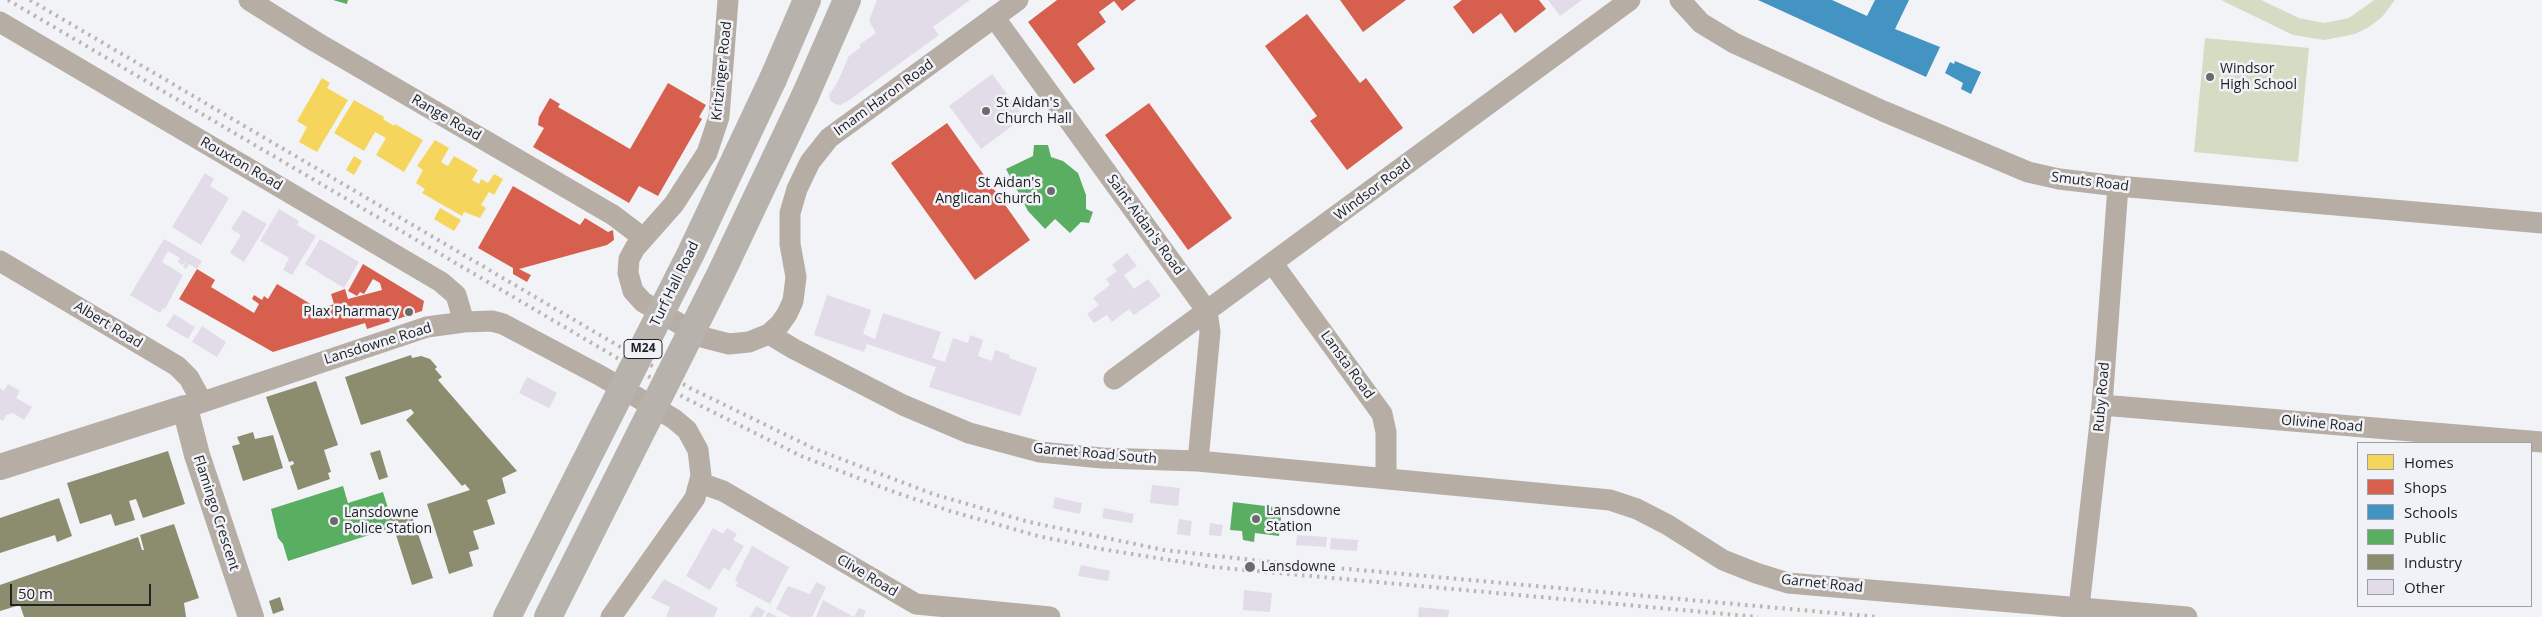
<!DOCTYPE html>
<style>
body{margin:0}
#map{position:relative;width:2542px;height:617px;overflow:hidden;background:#f2f3f7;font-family:"Open Sans",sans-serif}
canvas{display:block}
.legend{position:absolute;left:2357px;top:442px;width:175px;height:165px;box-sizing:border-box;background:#f1f2f8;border:1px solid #9e9fa4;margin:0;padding:6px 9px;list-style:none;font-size:15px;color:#222225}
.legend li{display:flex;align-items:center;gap:10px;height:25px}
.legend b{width:25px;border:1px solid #9e9fa4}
.scale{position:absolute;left:10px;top:584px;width:141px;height:22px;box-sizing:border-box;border:2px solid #222225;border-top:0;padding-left:6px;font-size:15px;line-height:18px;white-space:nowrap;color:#222225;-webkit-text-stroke:4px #f1f2f8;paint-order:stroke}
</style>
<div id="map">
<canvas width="2542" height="617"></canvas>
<ul class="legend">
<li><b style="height:14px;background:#f6d55c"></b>Homes</li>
<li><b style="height:14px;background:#d6604d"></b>Shops</li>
<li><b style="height:14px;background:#4393c3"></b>Schools</li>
<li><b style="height:14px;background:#5aae61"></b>Public</li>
<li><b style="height:14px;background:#8c8c6e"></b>Industry</li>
<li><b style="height:14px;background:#e1dce7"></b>Other</li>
</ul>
<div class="scale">50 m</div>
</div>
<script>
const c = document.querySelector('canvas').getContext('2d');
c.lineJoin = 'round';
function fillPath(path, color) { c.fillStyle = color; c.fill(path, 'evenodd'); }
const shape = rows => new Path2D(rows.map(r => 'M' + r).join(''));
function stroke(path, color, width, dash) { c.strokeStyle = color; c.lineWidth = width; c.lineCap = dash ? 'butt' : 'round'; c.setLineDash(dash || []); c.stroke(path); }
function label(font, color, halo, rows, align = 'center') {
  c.font = font + ' "Open Sans",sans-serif'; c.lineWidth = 5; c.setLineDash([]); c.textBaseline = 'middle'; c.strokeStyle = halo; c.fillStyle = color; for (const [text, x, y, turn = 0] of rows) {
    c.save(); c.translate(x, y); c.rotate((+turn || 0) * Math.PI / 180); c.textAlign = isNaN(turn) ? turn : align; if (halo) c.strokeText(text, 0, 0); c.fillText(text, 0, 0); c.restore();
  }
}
fillPath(shape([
 [2221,0,2261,0,2299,18,2324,23,2349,18,2374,0,2395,0,2382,17,2369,27,2355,34,2324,40,2293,35],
 [2205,38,2309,48,2298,162,2194,152]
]), '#d6dcc4');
fillPath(shape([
 [322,78,330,83,327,88,348,100,317,152,299,142,307,127,297,121],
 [354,100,384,117,383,119,394,126,395,124,423,140,404,172,376,155,386,138,375,132,364,151,334,133],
 [435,140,449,148,441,162,448,166,454,156,478,170,472,180,479,184,481,179,488,183,494,174,503,179,494,195,489,192,481,205,486,208,480,218,464,212,462,216,422,193,425,189,416,183,423,170,417,166],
 [354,156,362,161,354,175,346,170],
 [440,208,461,220,454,231,434,219]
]), '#f6d55c');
fillPath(shape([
 [1057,0,1136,0,1122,11,1114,1,1099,12,1106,22,1077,44,1095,69,1074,84,1028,22],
 [1340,0,1406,0,1363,32],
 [1462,0,1539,0,1546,9,1515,33,1501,13,1473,34,1453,7],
 [1307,14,1360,83,1366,78,1403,128,1347,170,1310,121,1317,116,1265,46],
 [668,83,706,105,699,117,702,119,658,196,639,186,629,203,533,147,544,128,538,125,539,117,550,98,560,104,558,107,630,149],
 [1149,103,1232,218,1188,250,1105,135],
 [947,123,1030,240,975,280,891,163],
 [513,186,580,225,585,218,608,232,613,230,614,240,607,245,519,269,531,275,527,282,513,274,513,268,478,248],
 [363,264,424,301,422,311,367,329,365,323,273,352,179,299,197,269,215,280,211,287,254,313,259,304,252,299,254,295,262,300,264,296,268,299,277,284,319,309,334,304,331,294,345,289,348,299,382,290,380,283,373,279,364,294,360,292,357,296,348,291]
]), '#d6604d');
fillPath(shape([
 [1758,0,1832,0,1867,16,1875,0,1909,0,1895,29,1940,47,1926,77],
 [1955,61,1981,72,1971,94,1961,89,1963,83,1945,73,1950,62,1954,64]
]), '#4393c3');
fillPath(shape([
 [333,0,348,0,347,4],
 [1034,145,1048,145,1051,157,1063,161,1078,173,1086,195,1086,209,1093,212,1089,223,1081,222,1070,233,1055,219,1045,229,1028,211,1006,169,1033,156],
 [343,486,348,503,383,492,394,527,288,561,283,544,278,538,271,509],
 [1233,502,1282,508,1279,536,1255,533,1254,542,1243,540,1242,531,1230,530]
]), '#5aae61');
fillPath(shape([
 [411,355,412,358,421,356,430,359,437,367,435,369,442,377,438,380,517,471,502,478,506,493,487,500,495,524,473,531,479,549,469,552,473,566,449,574,427,504,470,490,465,484,462,486,406,420,414,413,411,409,361,425,345,377],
 [316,381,338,445,324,450,331,472,328,473,330,479,298,490,290,466,294,464,293,461,289,462,266,397],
 [253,432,255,439,273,435,283,468,243,481,232,446,240,444,237,437],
 [380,450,388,477,379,480,370,453],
 [168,451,185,504,143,518,136,499,129,501,135,520,115,526,111,514,80,524,67,483],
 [59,498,72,536,57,542,55,535,0,553,0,518],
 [410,510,433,578,412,585,390,516],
 [174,524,199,598,184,603,186,617,24,617,20,605,0,611,0,585,138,537,142,550,144,550,140,535],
 [280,597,284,610,273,614,269,601]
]), '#8c8c6e');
fillPath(shape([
 [877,0,970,0,933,27,939,35,848,101,840,105,835,104,830,100,829,95,836,85,849,56,861,47,859,45,876,33,869,21],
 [1548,0,1582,0,1560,16],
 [992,74,1024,117,981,149,949,106],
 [205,173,214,179,210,186,229,198,201,245,172,227],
 [279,209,299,221,297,225,316,236,292,275,283,270,289,258,260,241],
 [243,210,267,224,244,262,230,253,241,235,231,229],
 [164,239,202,261,197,269,189,264,186,269,183,267,186,262,182,265,178,262,180,258,168,251,162,262,183,275,165,309,163,308,160,313,130,295],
 [320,239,359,262,344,288,305,264],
 [1127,253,1137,266,1124,275,1134,289,1148,279,1161,296,1134,315,1129,309,1112,322,1107,315,1094,323,1087,314,1099,305,1093,298,1110,285,1106,279,1117,271,1112,265],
 [827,295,871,310,863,334,875,339,883,313,941,332,932,358,945,362,953,338,968,343,970,335,983,340,978,356,992,361,995,350,1010,355,1009,358,1037,368,1020,416,929,387,936,367,867,344,864,352,814,335],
 [174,314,195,327,188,339,166,326],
 [202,326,226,342,217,357,192,342],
 [527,377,557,393,549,408,519,393],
 [8,384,20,391,16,398,32,407,24,420,13,413,6,415,3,421,0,419,0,388,4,391],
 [1152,485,1180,488,1178,506,1150,503],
 [1055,497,1082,503,1080,514,1053,508],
 [1104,508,1134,514,1132,523,1102,518],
 [1179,519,1192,521,1190,536,1177,534],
 [1210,523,1223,525,1221,536,1209,535],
 [713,528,723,534,727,528,737,534,733,540,744,546,729,571,724,567,710,590,686,576],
 [1297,535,1327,537,1326,547,1296,545],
 [1331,538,1358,540,1357,551,1330,549],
 [752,546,789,567,770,604,736,586,738,582,735,580],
 [1081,565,1110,571,1108,581,1078,576],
 [664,579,718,608,714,617,666,617,670,607,651,598],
 [816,582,826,587,812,617,791,617,776,609,788,586,810,594],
 [1244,590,1272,593,1270,612,1243,610],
 [823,600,854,617,859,608,866,611,863,617,816,617],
 [756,606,765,611,762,617,750,617],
 [1419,607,1449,610,1448,617,1418,617],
 [768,612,778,617,765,617]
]), '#e1dce7');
stroke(shape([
 [249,0,316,42,613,215,642,237],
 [728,0,719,117,707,153,674,204,635,248,629,259,628,273,633,291,643,302,702,337,729,344,749,342,769,334,780,324,787,314,793,301,796,277,790,244,790,213,797,189,810,162,829,138,1018,0],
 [1680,0,1701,23,1734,43,1883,111,2028,172,2059,179,2118,186,2542,223],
 [994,17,1207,311,1210,332,1198,461],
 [0,22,441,282,456,295,464,322],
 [0,261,177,366,189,378,202,402],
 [1273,264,1382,414,1386,432,1386,479],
 [769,334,794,349,903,405,969,433,1040,452,1102,458,1198,461,1610,500,1637,509,1668,525,1723,560,1756,573,1788,583,2187,617],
 [1114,379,1630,0],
 [2102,405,2542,442],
 [185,408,427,327,464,322,492,321,503,324,601,376,674,419,687,430,698,450,701,476,695,498,611,617],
 [700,483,723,491,916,604,1050,617],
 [2079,607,2102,405,2118,186]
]), '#b6ada5', 21);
stroke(shape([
 [0,467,185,408,197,455,251,617]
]), '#b6ada5', 26);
stroke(shape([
 [773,79,807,0],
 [805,96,847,0]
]), '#b8b2ac', 28);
stroke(shape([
 [8,0,687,399,801,456,897,493,950,511,1038,536,1101,549,1213,567,1758,617],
 [30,0,690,388,815,449,933,494,1029,522,1164,550,1271,562,1878,617]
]), '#bbb6b2', 4, [2.5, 5]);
stroke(shape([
 [507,617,691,253,773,79],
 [548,617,721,273,805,96]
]), '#b8b2ac', 28);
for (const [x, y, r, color] of [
 [2210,77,5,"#6b6b6e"],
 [986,111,5,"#6b6b6e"],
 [1051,191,5,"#6b6b6e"],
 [409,312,5,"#6b6b6e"],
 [1256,519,5,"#6b6b6e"],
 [334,521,5,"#6b6b6e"],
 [1250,567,6,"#6b6b6e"]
]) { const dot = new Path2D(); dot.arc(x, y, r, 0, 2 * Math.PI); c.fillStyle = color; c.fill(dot); stroke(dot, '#f1f2f8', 2); }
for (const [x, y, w] of [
 [643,349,38]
]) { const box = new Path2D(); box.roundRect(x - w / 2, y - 9.5, w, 19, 4); c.fillStyle = '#f1f2f8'; c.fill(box); stroke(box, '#222225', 1); }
label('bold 12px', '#222225', null, [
 ["M24",643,349]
]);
label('14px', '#222225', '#f1f2f8', [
 ["Windsor",2220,69],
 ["High School",2220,85],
 ["St Aidan's",996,103],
 ["Church Hall",996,119],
 ["St Aidan's",1041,183,"right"],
 ["Anglican Church",1041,199,"right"],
 ["Plax Pharmacy",399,312,"right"],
 ["Lansdowne",1266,511],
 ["Station",1266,527],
 ["Lansdowne",344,513],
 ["Police Station",344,529],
 ["Lansdowne",1261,567]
], 'left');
label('14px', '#222225', '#f1f2f8', [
 ["Kritzinger Road",722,71,-84],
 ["Imam Haron Road",884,98,-36],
 ["Range Road",446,118,30],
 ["Rouxton Road",241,164,30],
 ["Smuts Road",2090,182,7],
 ["Windsor Road",1373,190,-37],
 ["Saint Aidan's Road",1145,225,54],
 ["Turf Hall Road",675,284,-64],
 ["Albert Road",108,325,31],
 ["Lansdowne Road",378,344,-17],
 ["Lansta Road",1347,365,54],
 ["Ruby Road",2102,397,-85],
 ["Olivine Road",2322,424,5],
 ["Garnet Road South",1095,454,5],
 ["Flamingo Crescent",216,513,72],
 ["Clive Road",867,576,31],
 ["Garnet Road",1822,584,6]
]);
</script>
